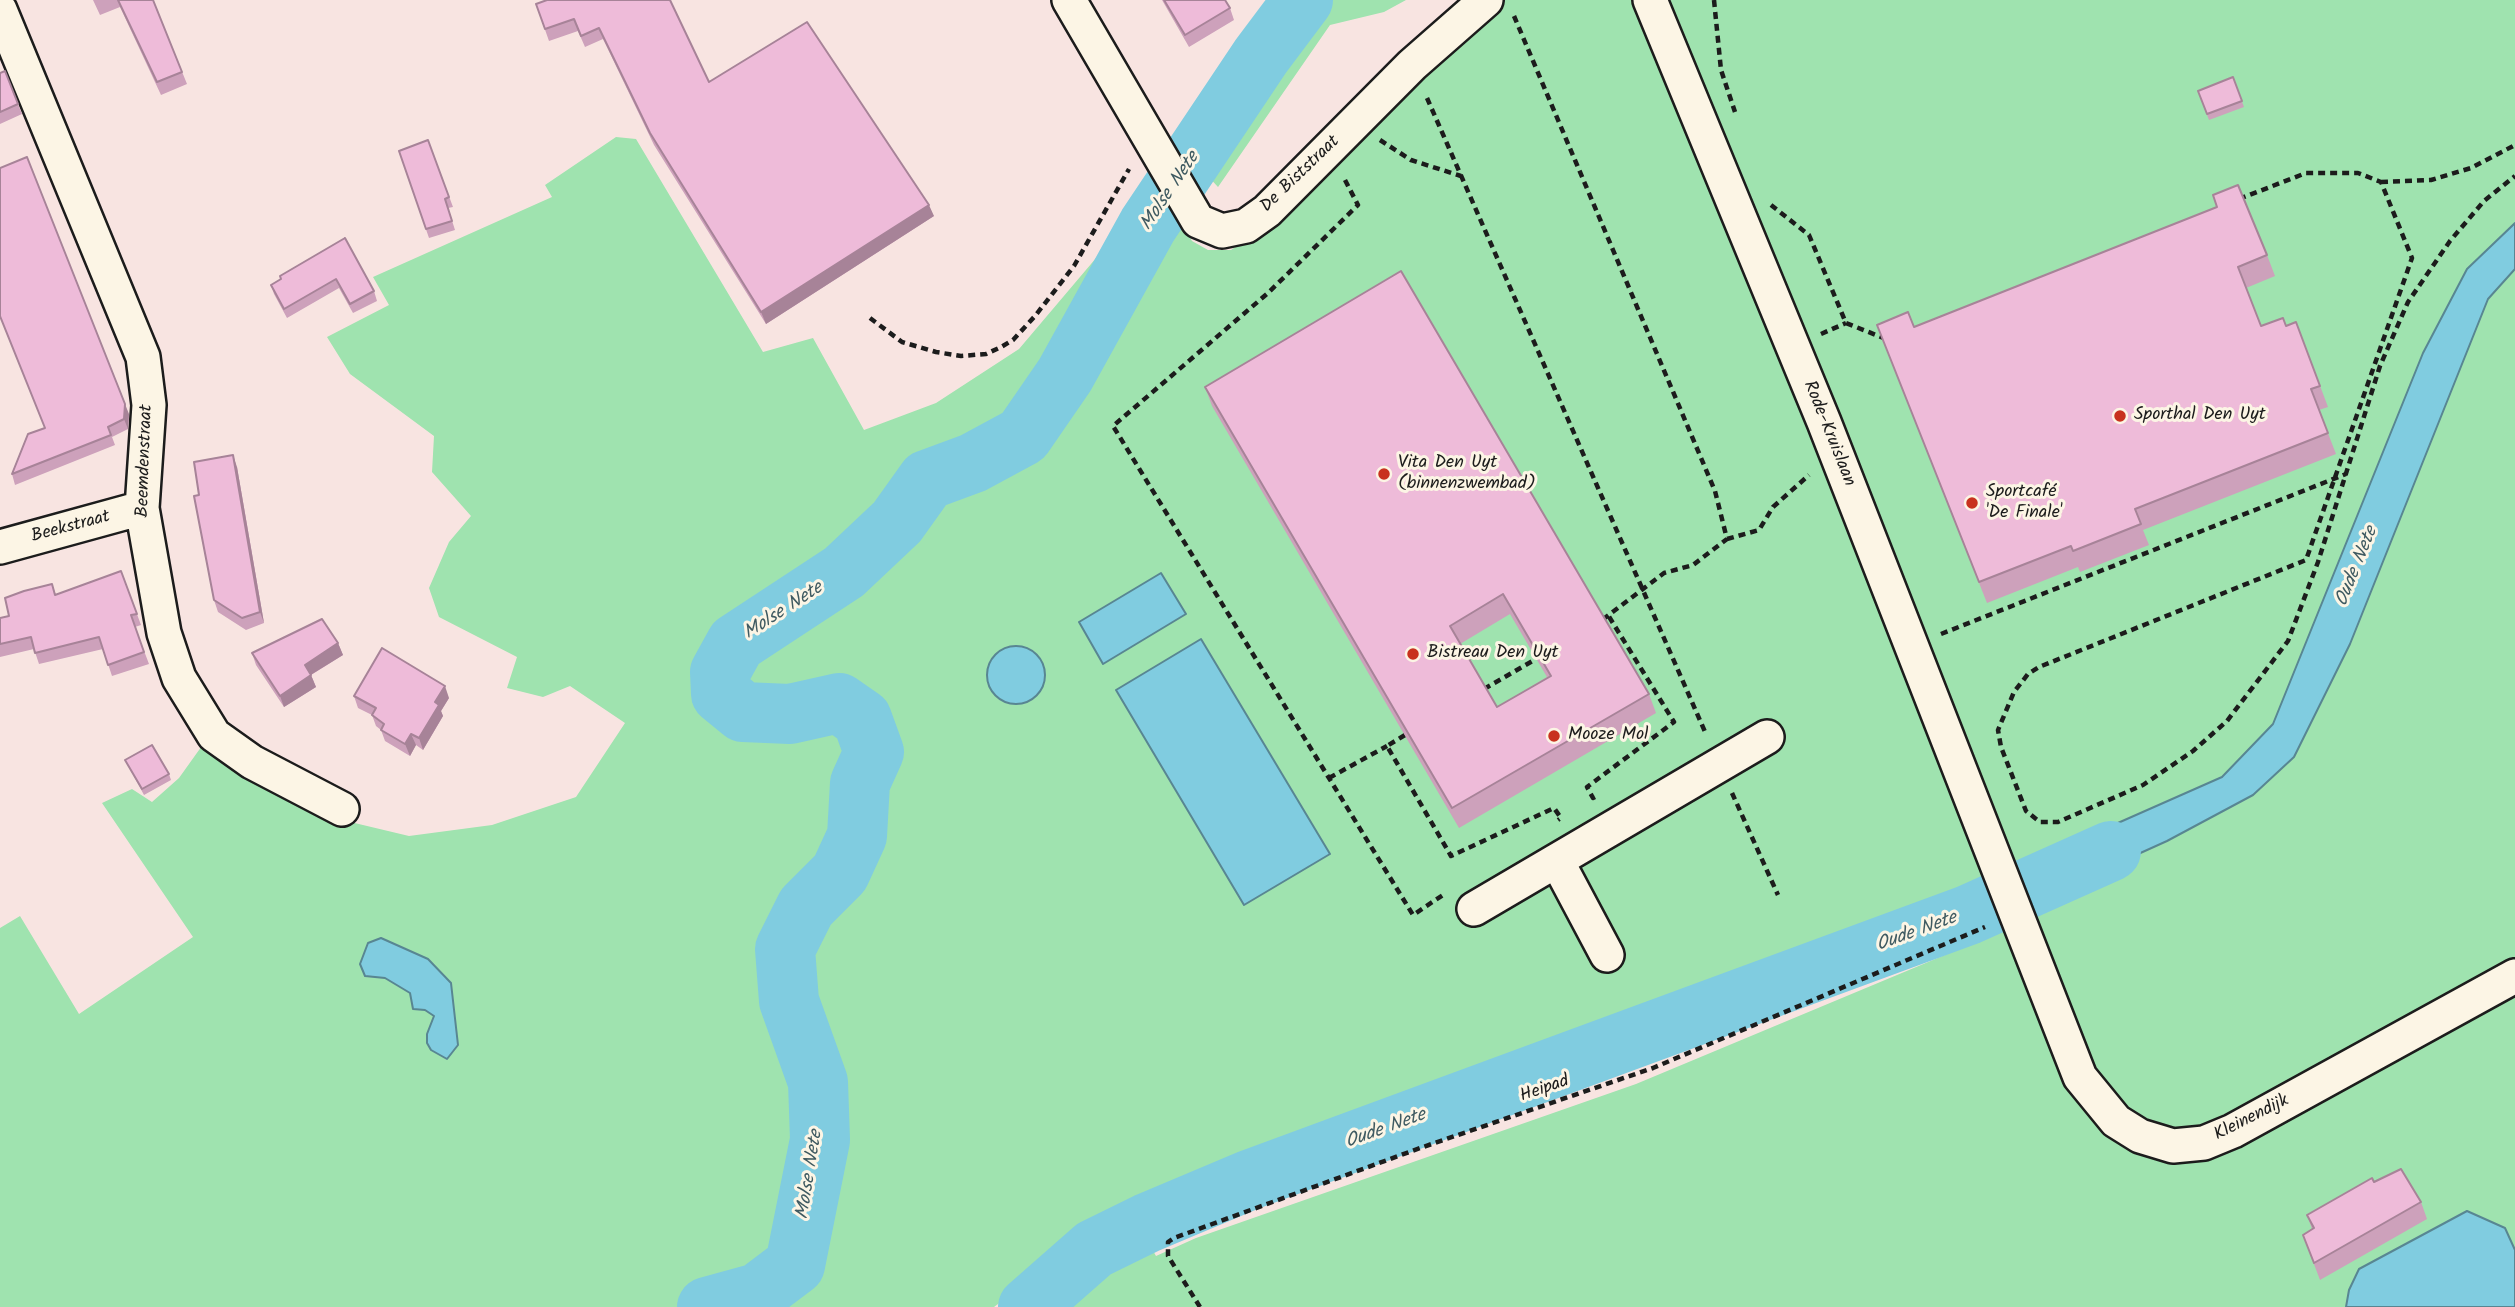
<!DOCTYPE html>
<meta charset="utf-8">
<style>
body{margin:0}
canvas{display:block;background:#f8e4e1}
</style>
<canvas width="2515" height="1307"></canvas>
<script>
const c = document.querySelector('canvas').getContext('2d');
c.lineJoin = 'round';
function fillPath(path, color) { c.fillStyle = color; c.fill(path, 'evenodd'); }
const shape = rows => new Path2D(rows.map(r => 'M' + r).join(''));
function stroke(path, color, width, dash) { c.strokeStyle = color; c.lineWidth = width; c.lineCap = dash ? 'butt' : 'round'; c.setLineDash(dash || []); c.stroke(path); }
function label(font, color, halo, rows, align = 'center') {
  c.font = font + ' Kalam,sans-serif'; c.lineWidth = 6; c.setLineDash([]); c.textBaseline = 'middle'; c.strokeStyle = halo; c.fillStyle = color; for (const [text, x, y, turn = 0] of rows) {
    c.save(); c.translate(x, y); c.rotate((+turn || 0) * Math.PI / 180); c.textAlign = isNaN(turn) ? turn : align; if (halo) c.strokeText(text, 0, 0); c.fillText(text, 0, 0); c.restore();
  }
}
fillPath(shape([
 [1303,0,1406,0,1384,12,1330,25,1218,187,1192,159],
 [1503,0,2515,0,2515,223,2467,269,2423,353,2273,724,2222,777,2025,864,1362,1114,1125,1209,994,1307,0,1307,0,928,20,916,79,1014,193,937,102,803,132,789,152,802,179,778,204,743,342,820,409,836,492,825,576,797,625,723,570,686,543,697,507,688,517,657,439,617,429,588,449,542,471,516,432,472,434,436,350,374,327,337,389,305,373,277,552,197,545,185,616,137,636,139,763,352,813,338,864,430,936,403,1019,349,1113,238,1173,209,1192,241,1208,250,1231,250,1281,214],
 [2515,269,2515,1250,2505,1228,2349,1290,2346,1307,1048,1307,1074,1284,1146,1238,1156,1256,1196,1238,1636,1084,2000,932,2043,897,2167,841,2253,795,2350,644,2488,299]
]), '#9fe3af');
const water = shape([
 [2515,223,2515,269,2488,299,2350,644,2294,757,2253,795,2167,841,2043,897,2025,864,2222,777,2273,724,2423,353,2467,269,2515,223],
 [1161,573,1186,614,1103,664,1079,622,1161,573],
 [1201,639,1330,854,1244,905,1116,690,1201,639],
 '987 675a29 29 0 1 1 58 0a29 29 0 1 1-58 0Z',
 [381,938,428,959,451,983,458,1045,447,1059,431,1050,427,1043,427,1034,434,1016,425,1010,413,1009,410,993,385,978,365,976,360,964,368,943,381,938],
 [2467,1211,2505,1228,2515,1250,2515,1307,2346,1307,2349,1290,2359,1269,2467,1211]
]);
fillPath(water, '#80cce0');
stroke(water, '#588692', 2);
stroke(shape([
 [707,1307,758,1293,795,1265,820,1140,818,1082,789,1001,785,949,806,907,840,873,857,836,860,783,874,752,862,719,839,703,790,714,743,712,721,694,720,672,736,643,844,572,897,522,927,480,973,463,1023,436,1065,375,1148,225,1261,56,1303,0],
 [1028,1307,1094,1249,1147,1223,1249,1180,1968,915,2111,851]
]), '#80cce0', 60);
const minor = shape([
 [1069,0,1198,221,1222,231,1246,226,1267,211,1412,65,1486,0],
 [1650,0,1824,422,2080,1077,2116,1121,2140,1136,2173,1146,2204,1143,2233,1131,2515,976],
 [0,10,143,357,149,405,142,508,164,633,179,678,214,735,252,762,342,809],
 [0,547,142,508],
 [1557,861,1607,955],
 [1474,909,1767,737]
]);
stroke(minor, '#1c1c1c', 38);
stroke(shape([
 [1714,0,1721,70,1735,112],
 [1514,16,1715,491,1727,539,1693,565,1664,573,1602,620],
 [1427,98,1706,734],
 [1380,140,1411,160,1461,176],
 [1345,180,1358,205,1268,293,1113,426,1413,915,1443,895],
 [2381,182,2431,180,2471,168,2515,145],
 [2239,199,2306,173,2358,173,2381,182,2412,258,2306,560,2039,667,2028,674,2014,692,1998,730,2001,747,2026,811,2040,822,2058,822,2143,785,2193,751,2227,721,2288,641,2318,562,2380,366,2408,302,2450,241,2484,201,2515,176],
 [1771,205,1809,235,1846,323,1886,339],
 [870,318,902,342,936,352,961,356,986,354,1001,347,1013,340,1035,316,1074,266,1129,169],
 [1821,334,1846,323],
 [1727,539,1759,530,1773,507,1809,475],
 [1941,634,2346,474],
 [1484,689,1536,659],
 [1405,735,1387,746,1451,856,1554,808,1561,818,1558,820],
 [1329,778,1387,746],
 [1732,793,1778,895],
 [1595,797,1593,798,1587,787,1674,722,1608,615],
 [1200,1307,1168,1256,1168,1242,1174,1238,1423,1147,1653,1068,1985,927]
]), '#1c1c1c', 4.5, [7, 5]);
stroke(minor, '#fcf5e5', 33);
fillPath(shape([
 [93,0,153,0,187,84,161,95,120,7,100,15],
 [547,0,709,82,934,216,766,324,654,145,603,39,585,47,578,31,549,41,536,4],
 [1162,0,1225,0,1230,8,1234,20,1189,47],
 [0,73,18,104,22,114,0,124],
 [2233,77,2244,107,2209,120,2198,91],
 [428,140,453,207,448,208,455,230,429,238,399,151],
 [345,238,374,291,377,301,353,313,339,288,287,318,274,294,271,285],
 [2267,255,2275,276,2246,288,2261,326,2286,326,2296,322,2328,407,2319,410,2336,454,2143,530,2149,545,2080,572,2078,567,1987,603,1877,325,1914,327],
 [1205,387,1649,694,1656,713,1459,828,1212,406],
 [1510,614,1547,677,1497,707,1460,644],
 [129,414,128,429,112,437,115,445,15,485,12,474,45,428],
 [237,467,264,623,246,630,218,612,214,600,199,495],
 [121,571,141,625,135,627,149,664,112,676,103,649,39,664,34,649,0,657,0,618,9,616,52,584,56,595],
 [338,643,343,655,311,675,316,687,284,707,256,665,252,653],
 [354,696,449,698,441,711,443,716,423,750,416,745,410,756,385,741,381,730,376,726,372,715,358,708],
 [125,760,169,774,171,780,144,795],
 [2374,1182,2421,1202,2427,1219,2320,1280,2303,1235,2312,1229,2307,1215]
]), '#cda1bb');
fillPath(shape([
 [929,205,934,216,766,324,761,312],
 [125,404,129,414,128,429,124,419],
 [233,455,237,467,264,623,260,612],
 [338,643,343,655,309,676,305,665],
 [311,675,316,687,284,707,280,696],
 [445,686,449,698,441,711,443,716,423,750,419,738,435,702],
 [411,734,416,745,410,756,405,744]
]), '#a78398');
const building = shape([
 [118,0,153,0,182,72,157,82,118,0],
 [547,0,670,0,709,82,807,22,929,205,761,312,650,133,599,28,581,36,574,19,545,29,536,4,547,0],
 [1164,0,1225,0,1230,8,1185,35,1164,0],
 [5,71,18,104,0,112,0,73,5,71],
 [2233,77,2242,101,2207,114,2198,91,2233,77],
 [428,140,449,197,445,199,452,221,426,229,399,151,428,140],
 [27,157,125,404,124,419,108,427,111,435,12,474,28,434,45,428,0,316,0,168,27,157],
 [2238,185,2267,255,2238,267,2261,326,2283,318,2286,326,2296,322,2320,386,2311,389,2328,433,2135,509,2141,524,2073,551,2071,546,1979,582,1877,325,1908,312,1914,327,2217,207,2213,195,2238,185],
 [345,238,374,291,350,304,336,279,284,309,271,285,281,279,280,276,345,238],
 [1401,271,1649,694,1452,808,1205,387,1401,271],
 [1503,594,1551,676,1497,707,1450,626,1503,594],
 [233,455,260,612,242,618,214,600,194,496,199,495,194,462,233,455],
 [121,571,137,614,131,615,144,652,108,665,99,637,35,653,31,637,0,644,0,618,9,616,5,598,24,591,52,584,55,595,121,571],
 [322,619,338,643,305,665,311,675,280,696,252,653,322,619],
 [382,648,445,686,435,702,439,705,419,738,411,734,405,744,381,730,384,724,372,715,376,708,354,696,382,648],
 [152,745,169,774,142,789,125,760,152,745],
 [2401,1169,2421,1202,2314,1263,2303,1235,2314,1228,2307,1215,2372,1178,2374,1182,2401,1169]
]);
fillPath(building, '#eebbd9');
stroke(building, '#a78398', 2);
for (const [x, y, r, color] of [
 [2120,416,7,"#c8321e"],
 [1384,474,7,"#c8321e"],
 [1972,503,7,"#c8321e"],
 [1413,654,7,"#c8321e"],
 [1554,736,7,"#c8321e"]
]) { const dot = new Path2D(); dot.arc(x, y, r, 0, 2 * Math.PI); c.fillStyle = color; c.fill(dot); stroke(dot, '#fcf5e5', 2.5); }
label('18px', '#1c1c1c', '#fcf5e5', [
 ["De Biststraat",1301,175,-44],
 ["Rode-Kruislaan",1828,434,68],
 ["Beemdenstraat",146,461,-88],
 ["Beekstraat",71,528,-15],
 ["Heipad",1545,1090,-19],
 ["Kleinendijk",2252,1119,-27]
]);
label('18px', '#1c1c1c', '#fcf5e5', [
 ["Sporthal Den Uyt",2134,416],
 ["Vita Den Uyt",1398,464],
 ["(binnenzwembad)",1398,485],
 ["Sportcafé",1986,493],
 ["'De Finale'",1986,514],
 ["Bistreau Den Uyt",1427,654],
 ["Mooze Mol",1568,736]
], 'left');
label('italic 19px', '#3f5a61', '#fcf5e5', [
 ["Molse Nete",1171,192,-56],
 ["Oude Nete",2358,567,-68],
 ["Molse Nete",784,612,-33],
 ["Oude Nete",1917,933,-20],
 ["Oude Nete",1386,1130,-20],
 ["Molse Nete",811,1175,-81]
]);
</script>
